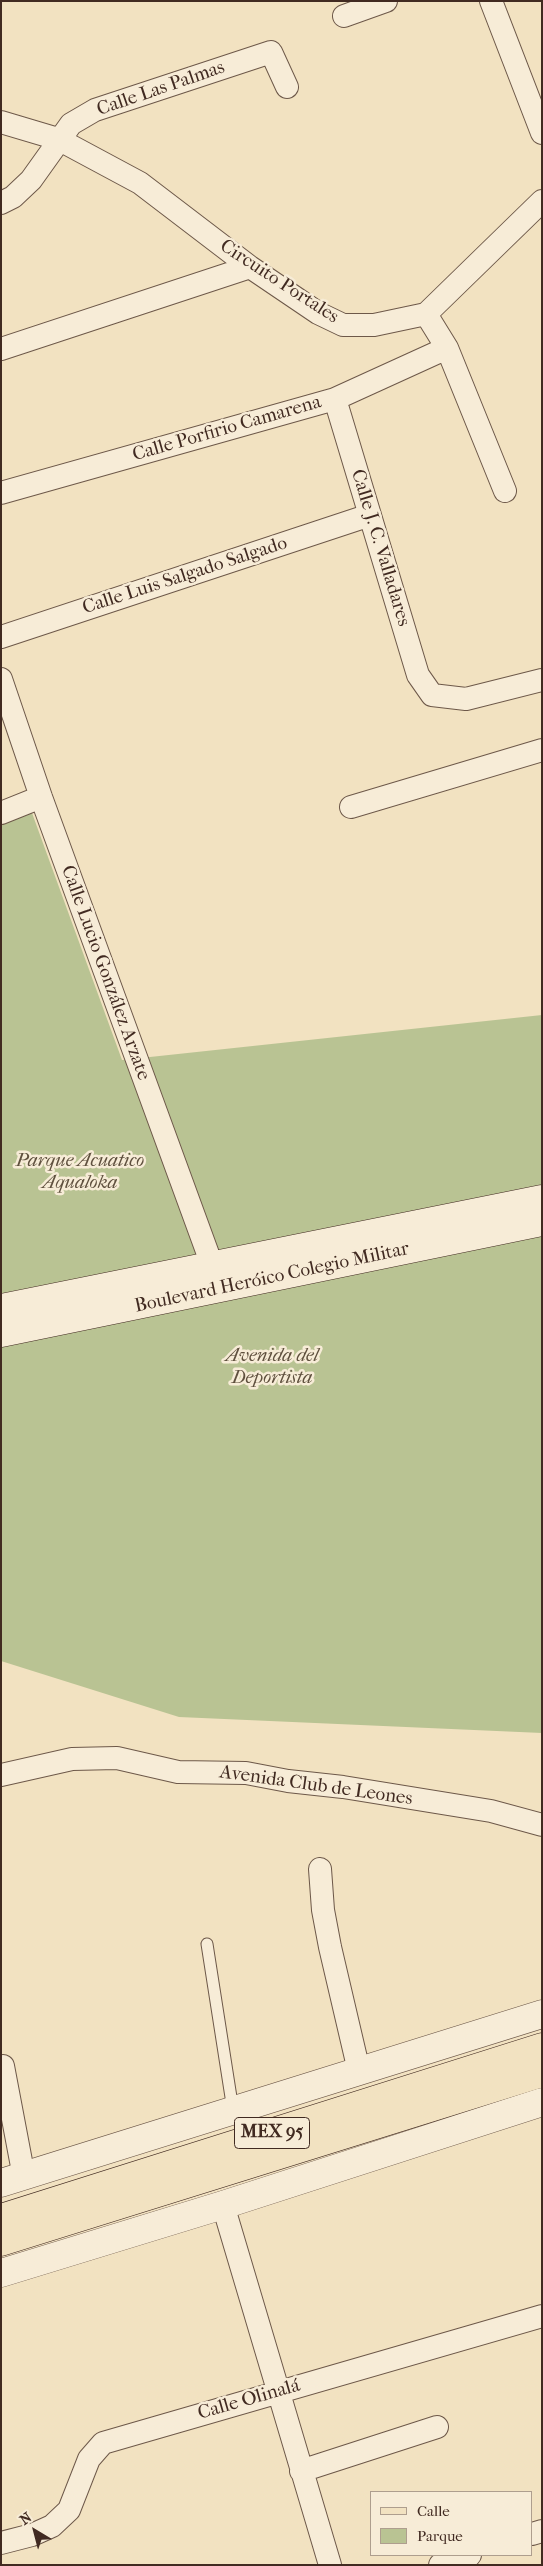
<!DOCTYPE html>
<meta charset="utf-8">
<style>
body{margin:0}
#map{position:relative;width:543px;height:2566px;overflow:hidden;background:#f2e2c1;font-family:"IM FELL French Canon",serif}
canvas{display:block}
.frame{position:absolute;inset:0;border:2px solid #412a21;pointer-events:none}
.legend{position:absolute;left:370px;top:2491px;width:162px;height:65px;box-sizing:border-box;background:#f7ecd7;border:1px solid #ae9e8e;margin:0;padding:6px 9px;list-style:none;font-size:15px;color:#412a21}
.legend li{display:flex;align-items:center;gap:10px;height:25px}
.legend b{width:25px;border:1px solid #ae9e8e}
.north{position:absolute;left:10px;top:2506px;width:50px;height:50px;-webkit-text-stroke:4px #f7ecd7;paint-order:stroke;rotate:323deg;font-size:14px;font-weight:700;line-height:20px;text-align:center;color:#412a21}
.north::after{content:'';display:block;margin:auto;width:18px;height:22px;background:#412a21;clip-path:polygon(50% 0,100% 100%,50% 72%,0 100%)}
</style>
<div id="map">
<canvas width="543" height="2566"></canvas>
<div class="frame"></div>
<ul class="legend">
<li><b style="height:6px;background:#f2e2c1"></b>Calle</li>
<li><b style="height:14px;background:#b9c393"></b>Parque</li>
</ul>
<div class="north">N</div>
</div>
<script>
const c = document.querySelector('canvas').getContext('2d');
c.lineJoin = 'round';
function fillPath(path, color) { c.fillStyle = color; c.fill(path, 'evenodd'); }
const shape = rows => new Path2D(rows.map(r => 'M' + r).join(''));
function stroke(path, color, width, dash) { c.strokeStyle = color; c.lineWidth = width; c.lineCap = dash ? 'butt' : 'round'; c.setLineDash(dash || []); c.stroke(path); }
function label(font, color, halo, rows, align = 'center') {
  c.font = font + ' "IM FELL French Canon",serif'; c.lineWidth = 5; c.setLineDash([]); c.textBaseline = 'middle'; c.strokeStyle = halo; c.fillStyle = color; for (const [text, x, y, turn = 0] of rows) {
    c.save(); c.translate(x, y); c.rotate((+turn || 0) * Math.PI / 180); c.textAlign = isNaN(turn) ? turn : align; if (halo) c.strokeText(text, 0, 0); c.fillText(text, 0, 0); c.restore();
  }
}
fillPath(shape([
 [32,813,122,1060,542,1015,542,1733,179,1717,1,1661,1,824]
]), '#b9c393');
const service = shape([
 [207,1944,233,2110]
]);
const minor = shape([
 [491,1,542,133],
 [344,16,386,1],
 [1,122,58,139,140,183,250,267,318,313,343,325,374,325,426,314,542,201],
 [1,203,13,197,31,180,71,124,95,110,271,52,287,87],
 [426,314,447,348,505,491],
 [1,349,250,267],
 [335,399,418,675,432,695,466,699,542,680],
 [1,493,335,399,447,348],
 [1,637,370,515],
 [1,679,41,797,212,1265],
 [351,807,542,750],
 [1,813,41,797],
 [1,1775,72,1759,117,1758,178,1772,246,1773,288,1781,343,1787,491,1811,542,1825],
 [320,1869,323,1910,330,1947,359,2071],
 [3,2066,24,2177],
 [223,2205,330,2565],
 [301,2471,437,2427],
 [532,2534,542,2531],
 [1,2543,32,2535,52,2526,69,2510,89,2459,103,2443,542,2316],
 [440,2565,470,2555]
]);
const tertiary = shape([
 [1,2183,542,2014],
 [1,2273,223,2205,542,2102]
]);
const secondary = shape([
 [1,1308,542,1199],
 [1,1333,542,1222]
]);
const primary = shape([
 [1,2218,542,2047],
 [1,2242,542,2073]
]);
stroke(service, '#6d5849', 13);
stroke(minor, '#6d5849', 24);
stroke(tertiary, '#6d5849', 29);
stroke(secondary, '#412a21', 29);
stroke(primary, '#412a21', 29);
stroke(service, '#f7ecd7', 11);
stroke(minor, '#f7ecd7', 22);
stroke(tertiary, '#f7ecd7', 28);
stroke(secondary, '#f7ecd7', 28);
stroke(primary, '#f2e2c1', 28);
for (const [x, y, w] of [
 [272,2133,75]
]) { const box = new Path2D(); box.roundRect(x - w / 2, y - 15.5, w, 31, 4); c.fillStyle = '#f7ecd7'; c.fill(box); stroke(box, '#412a21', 1); }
label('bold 18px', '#412a21', null, [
 ["MEX 95",272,2133]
]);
label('19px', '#412a21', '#f7ecd7', [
 ["Calle Las Palmas",161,89,-19],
 ["Circuito Portales",279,282,33],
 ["Calle Porfirio Camarena",227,429,-16],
 ["Calle J. C. Valladares",380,548,73],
 ["Calle Luis Salgado Salgado",185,576,-18],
 ["Calle Lucio González Arzate",105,973,70],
 ["Boulevard Heróico Colegio Militar",272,1278,-12],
 ["Avenida Club de Leones",316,1786,8],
 ["Calle Olinalá",249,2400,-16]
]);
label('italic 19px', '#5f503e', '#f7ecd7', [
 ["Parque Acuatico",80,1161],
 ["Aqualoka",80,1183],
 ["Avenida del",272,1356],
 ["Deportista",272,1378]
]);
</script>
